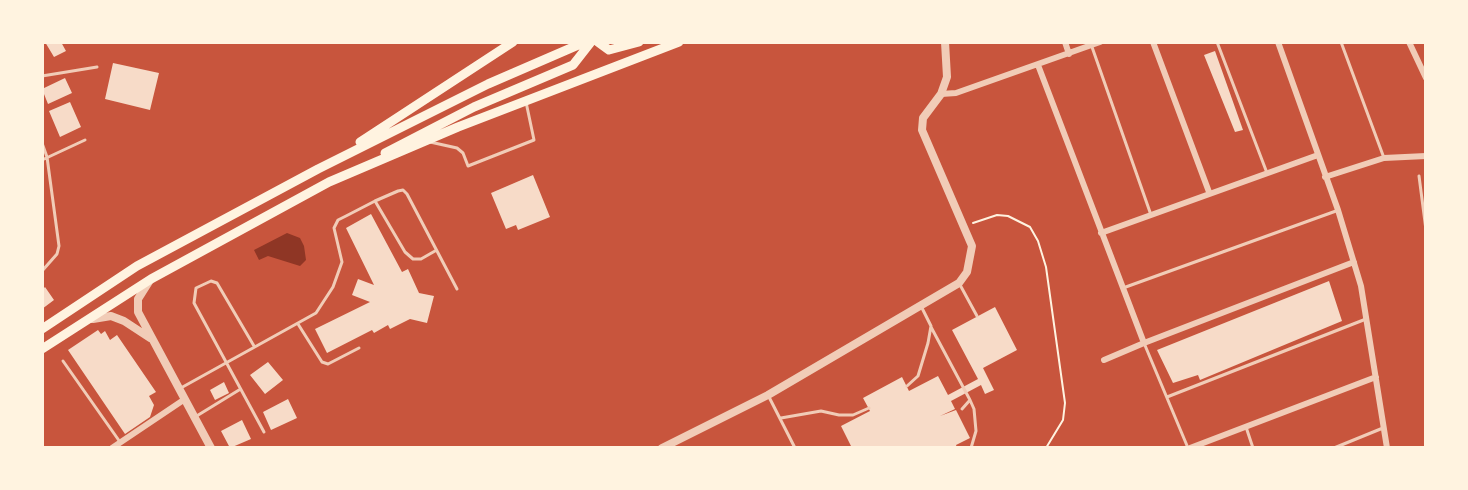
<!DOCTYPE html>
<style>
body{margin:0}
#map{position:relative;width:1468px;height:490px;overflow:hidden;background:#c8553d;font-family:"Times New Roman",serif}
canvas{display:block}
.frame{position:absolute;inset:0;border:44px solid #fff3e0;pointer-events:none}
</style>
<div id="map">
<canvas width="1468" height="490"></canvas>
<div class="frame"></div>
</div>
<script>
const c = document.querySelector('canvas').getContext('2d');
c.lineJoin = 'round';
function fillPath(path, color) { c.fillStyle = color; c.fill(path, 'evenodd'); }
const shape = rows => new Path2D(rows.map(r => 'M' + r).join(''));
function stroke(path, color, width, dash) { c.strokeStyle = color; c.lineWidth = width; c.lineCap = dash ? 'butt' : 'round'; c.setLineDash(dash || []); c.stroke(path); }
fillPath(shape([
 [287,233,300,238,304,246,306,260,300,266,268,256,259,260,254,250]
]), '#8f3625');
fillPath(shape([
 [45,42,61,42,66,51,54,57],
 [1215,51,1243,130,1235,132,1204,55],
 [113,63,159,73,150,110,105,99],
 [65,78,72,93,48,104,42,89],
 [70,102,81,127,60,137,49,111],
 [533,175,550,217,518,230,516,225,506,229,491,193],
 [371,214,402,272,408,269,419,293,434,296,427,323,410,319,390,329,388,325,374,333,372,330,327,353,315,329,370,302,352,295,358,279,374,285,346,228],
 [1329,281,1342,321,1200,380,1198,375,1173,383,1157,350],
 [45,287,54,300,42,309,42,290],
 [995,307,1017,350,983,368,994,390,985,394,981,385,951,401,955,409,940,416,956,410,970,438,956,445,957,448,852,448,841,426,870,411,863,398,902,377,909,391,938,376,948,395,978,379,952,330],
 [98,330,101,334,105,331,110,340,117,335,156,392,149,396,154,405,150,417,125,434,68,350],
 [268,362,283,380,265,394,250,375],
 [224,382,229,393,215,400,210,390],
 [288,399,297,418,271,430,263,412],
 [242,420,251,439,230,448,221,431]
]), '#f7dbc8');
stroke(shape([
 [973,223,997,215,1008,216,1030,227,1038,241,1046,267,1065,403,1063,420,1046,448]
]), '#fff3e0', 2);
stroke(shape([
 [1217,42,1267,173],
 [1341,42,1384,158],
 [1092,47,1151,215],
 [42,76,97,67],
 [430,142,457,148,463,153,468,166,534,140,526,102],
 [42,143,47,157,59,246,57,254,42,271],
 [42,160,85,140],
 [1419,176,1426,230],
 [375,201,398,191,403,190,407,194,457,289],
 [959,283,977,316],
 [1123,288,1336,211],
 [298,324,322,362,328,364,359,348],
 [931,327,970,400],
 [1144,343,1188,448],
 [254,346,217,283,211,281,196,288,194,303,264,432],
 [63,361,120,442],
 [907,386,918,376,928,343,931,326,922,308],
 [179,389,316,313,333,287,342,262,334,228,338,220,346,216,375,201,405,252,413,259,421,259,435,251],
 [769,397,795,448],
 [1167,397,1366,319],
 [962,409,970,400,974,409,976,431,971,448],
 [195,417,239,390],
 [781,418,821,411,839,415,853,415,869,408],
 [1246,427,1253,448],
 [1334,448,1383,428]
]), '#f1ccb7', 3);
stroke(shape([
 [1065,42,1069,54],
 [1153,42,1209,192],
 [1278,42,1338,210,1361,286,1387,448],
 [1409,42,1426,78],
 [1038,65,1144,343,1104,360],
 [941,94,956,93,1100,42],
 [1325,177,1384,158,1426,156],
 [1101,233,1318,155],
 [1144,343,1354,262],
 [112,448,185,399],
 [1190,448,1376,377]
]), '#f1ccb7', 6);
stroke(shape([
 [150,280,138,299,138,312,211,448],
 [93,319,111,316,124,321,150,338],
 [662,448,768,395,959,283,967,272,972,246,922,130,923,118,941,94,947,77,945,42]
]), '#f1ccb7', 8);
stroke(shape([
 [598,42,609,50,639,42],
 [360,142,513,42],
 [385,153,474,107,573,65,591,42],
 [42,329,137,266,318,169,488,84,585,42],
 [42,349,151,279,329,182,458,127,679,42]
]), '#fff3e0', 9);
</script>
